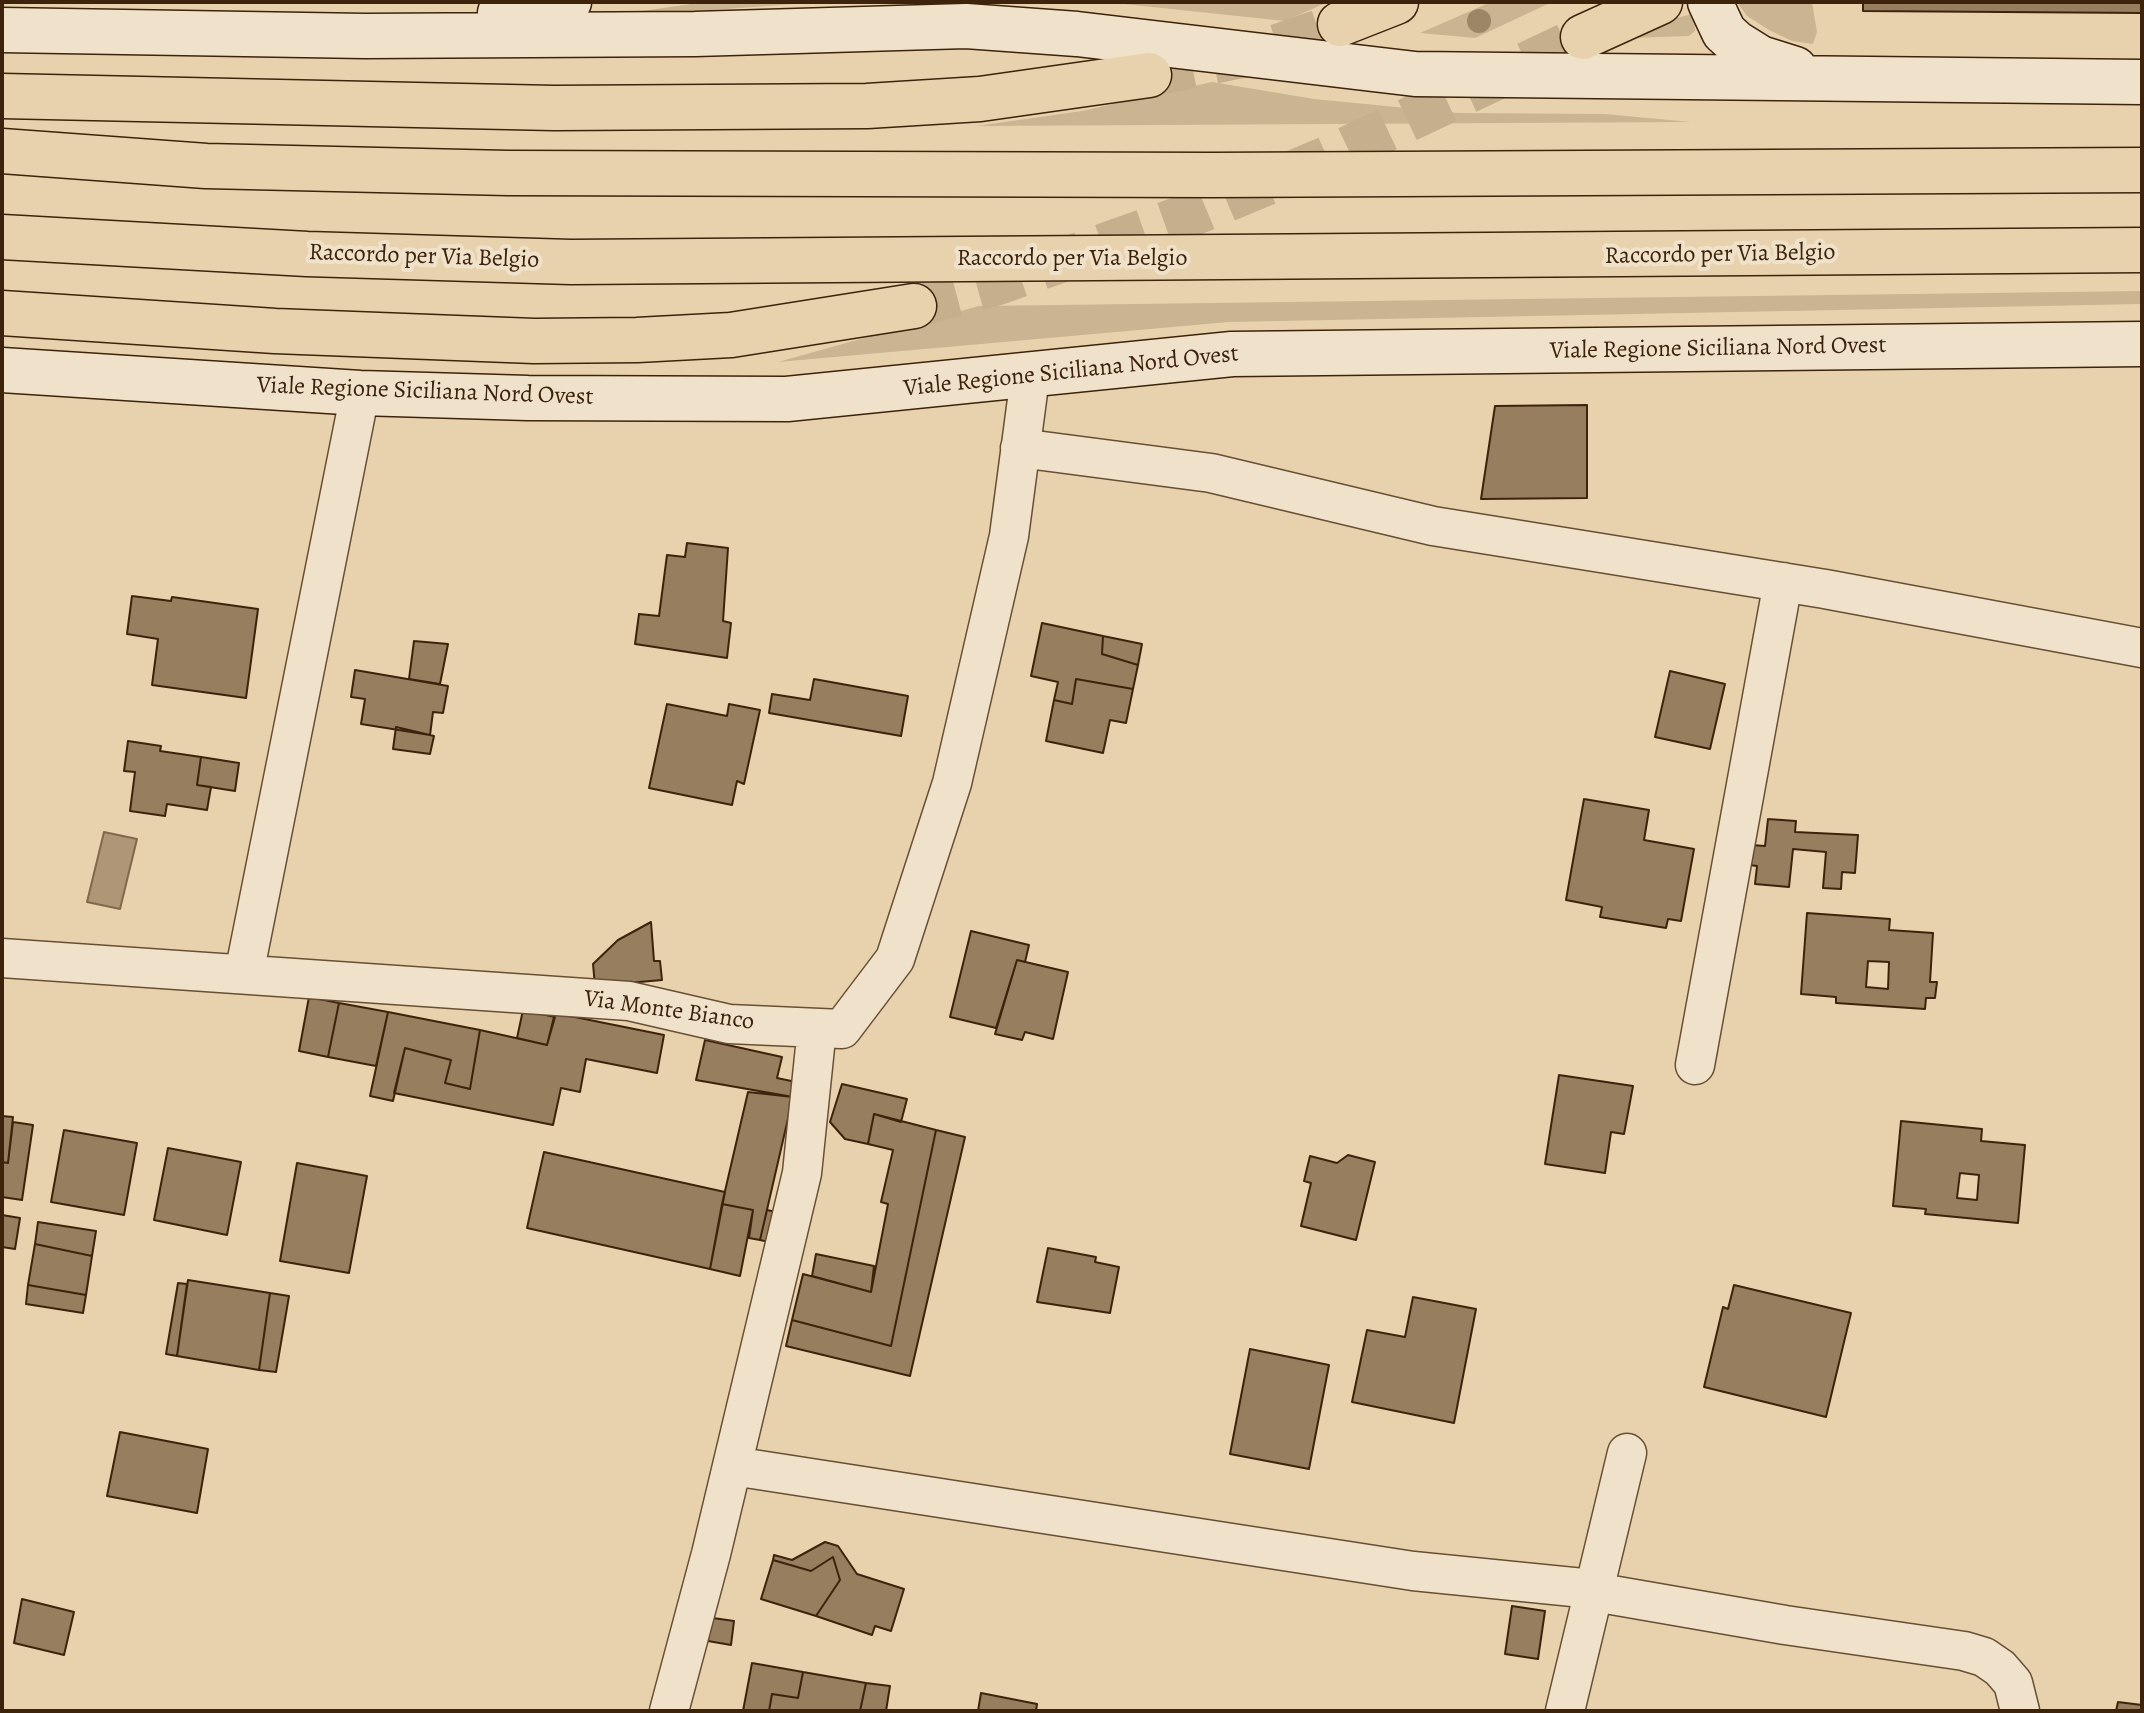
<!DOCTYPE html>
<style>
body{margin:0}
#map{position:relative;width:2144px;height:1713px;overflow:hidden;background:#e8d2ad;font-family:Alegreya,serif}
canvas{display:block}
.frame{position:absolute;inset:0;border:4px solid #3d230b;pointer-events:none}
</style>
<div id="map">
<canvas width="2144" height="1713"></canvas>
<div class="frame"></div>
</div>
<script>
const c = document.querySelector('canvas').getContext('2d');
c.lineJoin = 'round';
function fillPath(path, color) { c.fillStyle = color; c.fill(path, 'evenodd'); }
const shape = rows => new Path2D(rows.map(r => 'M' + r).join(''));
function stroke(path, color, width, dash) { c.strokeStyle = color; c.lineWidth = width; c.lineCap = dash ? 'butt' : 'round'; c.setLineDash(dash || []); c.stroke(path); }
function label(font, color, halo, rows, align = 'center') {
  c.font = font + ' Alegreya,serif'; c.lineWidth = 8; c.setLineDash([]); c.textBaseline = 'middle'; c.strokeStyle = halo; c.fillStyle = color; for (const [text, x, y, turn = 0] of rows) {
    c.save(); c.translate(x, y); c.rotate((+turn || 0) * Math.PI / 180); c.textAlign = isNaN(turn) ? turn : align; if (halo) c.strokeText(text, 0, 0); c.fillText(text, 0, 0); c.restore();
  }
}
fillPath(shape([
 [705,2,823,2,586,19],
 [1105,2,1328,2,1285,21],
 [1491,2,1552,2,1475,38,1420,33],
 [1737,2,1812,2,1817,32,1813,44,1792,41,1769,30,1747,16],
 [1695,13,1695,31,1689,36,1602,39],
 [1212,82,1314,99,1458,113,1605,114,1691,122,976,126,1082,111],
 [2142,291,2142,304,1229,322,778,362,979,306]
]), '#cbb491');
const water = shape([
 [104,832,137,839,120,909,87,902,104,832]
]);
fillPath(water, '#ae9676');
stroke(water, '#81684b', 2);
const building = shape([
 [1863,2,2142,2,2142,13,1863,11,1863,2],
 [1587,405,1587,498,1481,499,1495,406,1587,405],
 [687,543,728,548,723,621,731,623,727,658,635,644,639,614,659,616,667,555,685,557,687,543],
 [132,596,171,601,172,597,258,609,246,698,152,685,158,639,127,634,132,596],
 [1042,623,1103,636,1102,654,1138,665,1133,689,1076,679,1072,704,1054,700,1058,682,1031,676,1042,623],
 [1103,636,1142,644,1138,665,1102,654,1103,636],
 [414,641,448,644,440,684,409,679,414,641],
 [355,670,448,686,443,713,433,712,430,735,361,724,365,699,351,697,355,670],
 [1670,671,1725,684,1710,749,1655,737,1670,671],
 [814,679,908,696,901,736,769,713,772,694,810,700,814,679],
 [1076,679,1133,689,1126,723,1110,720,1103,753,1046,741,1054,700,1072,704,1076,679],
 [667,704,727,716,729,704,760,710,744,784,737,781,732,805,649,788,667,704],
 [396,727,434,736,430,754,393,749,396,727],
 [128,741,161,746,160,751,201,757,197,785,211,787,207,810,167,804,165,816,130,811,135,772,124,771,128,741],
 [201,757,239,763,235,791,197,785,201,757],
 [1584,799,1649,810,1644,840,1694,849,1681,921,1668,919,1666,928,1600,917,1602,907,1566,900,1584,799],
 [1768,819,1796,821,1795,832,1858,835,1855,873,1842,872,1841,889,1823,888,1826,852,1793,849,1789,887,1755,884,1757,866,1749,865,1751,845,1765,846,1768,819],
 [1807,913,1890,919,1889,930,1933,933,1930,982,1937,982,1935,998,1926,998,1925,1009,1836,1003,1836,997,1801,994,1807,913],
 [651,922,654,961,660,961,662,980,595,986,593,964,618,940,651,922],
 [971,931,1029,945,1025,962,1017,960,996,1028,950,1017,971,931],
 [1017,960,1068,972,1053,1039,1025,1032,1022,1040,995,1034,1017,960],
 [1868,961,1889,962,1888,989,1866,987,1868,961],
 [309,997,339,1003,328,1057,299,1051,309,997],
 [339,1003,388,1012,376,1066,328,1057,339,1003],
 [523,1010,555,1017,547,1045,517,1038,523,1010],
 [388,1012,480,1030,470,1089,445,1083,451,1060,405,1048,393,1101,370,1096,388,1012],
 [555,1013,664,1035,657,1073,586,1059,580,1092,561,1088,553,1125,394,1093,405,1048,451,1060,445,1083,470,1089,480,1030,547,1045,555,1013],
 [705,1040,782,1057,777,1078,796,1082,793,1097,696,1080,705,1040],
 [1559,1075,1633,1086,1624,1134,1611,1132,1605,1173,1545,1164,1559,1075],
 [842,1084,907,1099,901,1122,874,1114,868,1144,845,1139,830,1122,842,1084],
 [748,1092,793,1097,760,1240,749,1238,753,1210,722,1204,748,1092],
 [874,1114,936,1130,891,1346,792,1320,803,1274,871,1292,888,1204,881,1202,893,1150,868,1144,874,1114],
 [2,1116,13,1117,8,1163,2,1162,2,1116],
 [1901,1121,1982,1129,1981,1141,2025,1145,2018,1223,1925,1214,1926,1209,1893,1206,1901,1121],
 [13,1122,33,1125,22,1200,2,1197,2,1162,8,1163,13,1122],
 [64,1130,137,1143,124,1215,51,1202,64,1130],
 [936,1130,965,1137,910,1376,786,1346,792,1320,891,1346,936,1130],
 [168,1148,241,1162,227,1235,154,1220,168,1148],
 [544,1152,725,1192,710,1269,527,1228,544,1152],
 [1348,1155,1375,1162,1356,1240,1301,1226,1311,1183,1304,1181,1310,1156,1337,1163,1348,1155],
 [297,1163,367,1176,349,1273,280,1261,297,1163],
 [1960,1173,1979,1175,1977,1200,1957,1198,1960,1173],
 [722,1204,753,1210,740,1276,710,1269,722,1204],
 [767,1210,785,1214,778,1244,760,1240,767,1210],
 [2,1215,20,1218,15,1249,2,1247,2,1215],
 [38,1222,96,1231,92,1256,35,1244,38,1222],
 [35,1244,92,1256,86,1295,28,1285,35,1244],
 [1048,1248,1096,1257,1095,1262,1119,1267,1110,1313,1037,1302,1048,1248],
 [816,1254,874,1266,871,1292,812,1276,816,1254],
 [188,1280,270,1293,259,1370,177,1356,188,1280],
 [178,1283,187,1284,177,1356,166,1354,178,1283],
 [28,1285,86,1295,83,1313,26,1304,28,1285],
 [1734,1285,1851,1313,1826,1417,1704,1387,1723,1307,1728,1309,1734,1285],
 [270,1293,289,1296,276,1372,259,1370,270,1293],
 [1413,1297,1476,1309,1454,1423,1352,1402,1367,1330,1405,1337,1413,1297],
 [1250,1349,1329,1365,1309,1469,1230,1454,1250,1349],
 [120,1432,208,1449,197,1513,107,1496,120,1432],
 [825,1542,838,1546,857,1574,904,1589,891,1631,875,1626,872,1635,816,1616,840,1580,833,1557,811,1571,773,1560,774,1555,792,1560,825,1542],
 [833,1557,840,1580,816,1616,761,1599,773,1560,811,1571,833,1557],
 [22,1599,74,1612,64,1655,14,1643,22,1599],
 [1512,1606,1545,1611,1538,1659,1505,1654,1512,1606],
 [706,1617,734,1621,731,1645,702,1640,706,1617],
 [752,1663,803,1672,798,1698,772,1694,769,1711,743,1711,752,1663],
 [803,1672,866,1683,860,1711,769,1711,772,1694,798,1698,803,1672],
 [866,1683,890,1686,886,1711,860,1711,866,1683],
 [981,1693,1037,1704,1036,1711,978,1711,981,1693],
 [2118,1702,2142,1705,2142,1711,2116,1711,2118,1702]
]);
fillPath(building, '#967e5f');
stroke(building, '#3d230b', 2);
stroke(shape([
 [1149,75,1261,52,1340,24],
 [914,306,998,283,1203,210,1327,158,1583,37]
]), '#c6af8d', 44, [44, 22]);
const street = shape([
 [1020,448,1211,473,1433,526,1825,589,2142,648],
 [2,958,629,1001,729,1024,842,1029,895,959,952,783,1009,536,1030,377],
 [244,974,360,393],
 [1695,1065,1783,582],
 [733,1466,1413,1571,1593,1589,1606,1594,1785,1625,1964,1651,1984,1657,2000,1668,2013,1683,2020,1711],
 [669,1711,711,1554,802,1173,817,1028],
 [1565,1711,1627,1453]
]);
const secondary = shape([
 [1710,2,1724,32,1736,43,1760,58,1795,69],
 [500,13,569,2],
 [2,30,365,36,695,34,966,26,1077,34,1415,74,2142,82],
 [2,370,360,393,528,398,787,399,1232,354,2142,344]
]);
const highway = shape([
 [1340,24,1396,2],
 [1583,37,1660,2],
 [2,96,554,108,867,106,980,99,1149,75],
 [2,151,206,166,508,173,1213,175,2142,170],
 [2,237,307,254,571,262,2142,250],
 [2,313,275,331,534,341,637,340,731,335,914,306]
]);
stroke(street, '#684f34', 41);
stroke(secondary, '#3d230b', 47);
stroke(highway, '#3d230b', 47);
stroke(street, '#f0e2ca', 38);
stroke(secondary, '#f0e2ca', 44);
stroke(highway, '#e8d2ad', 44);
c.fillStyle = '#9d8666';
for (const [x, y] of [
 [1479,21]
]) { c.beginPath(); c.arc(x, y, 12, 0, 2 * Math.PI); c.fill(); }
label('24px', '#3d230b', '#f0e2ca', [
 ["Raccordo per Via Belgio",1720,255,-1],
 ["Raccordo per Via Belgio",424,257,2],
 ["Raccordo per Via Belgio",1072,259],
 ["Viale Regione Siciliana Nord Ovest",1718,349,-1],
 ["Viale Regione Siciliana Nord Ovest",1071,372,-6],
 ["Viale Regione Siciliana Nord Ovest",425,392,2],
 ["Via Monte Bianco",669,1011,8]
]);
</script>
